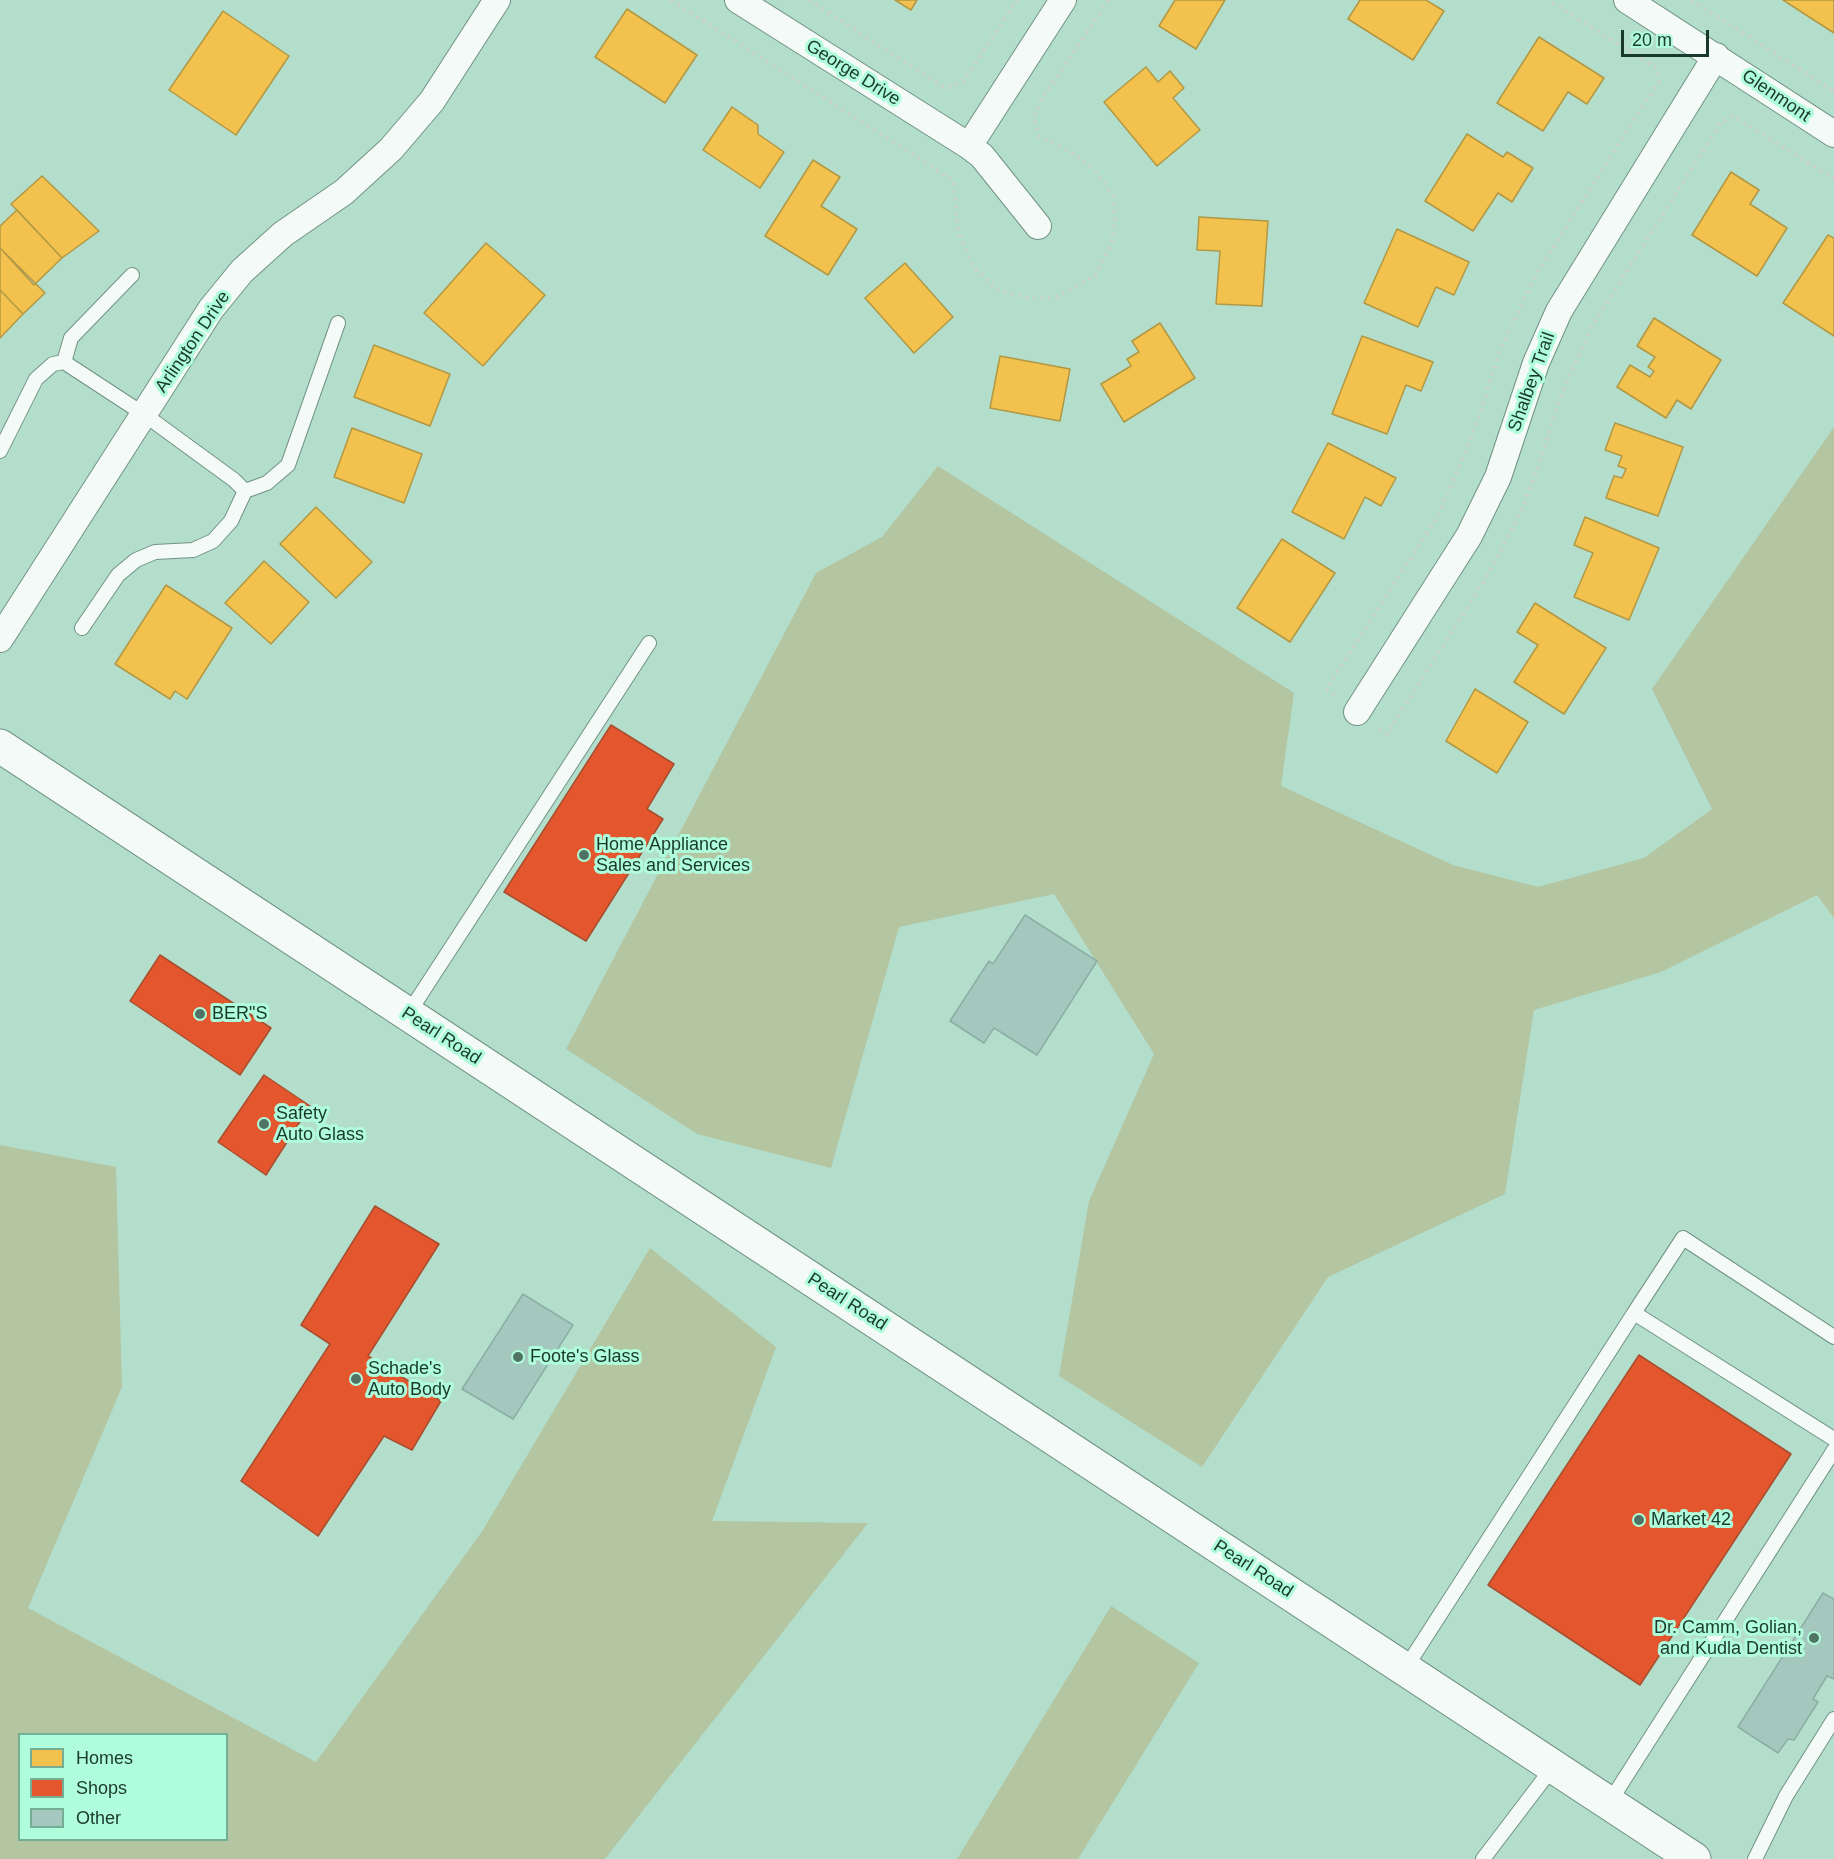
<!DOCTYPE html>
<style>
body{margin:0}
#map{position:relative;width:1834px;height:1859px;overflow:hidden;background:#b4decc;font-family:Helvetica,sans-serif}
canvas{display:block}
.legend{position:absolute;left:18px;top:1733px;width:210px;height:108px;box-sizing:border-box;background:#b0fddb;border:2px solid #74af95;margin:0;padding:8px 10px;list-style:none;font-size:18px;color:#1a392d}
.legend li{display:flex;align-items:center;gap:12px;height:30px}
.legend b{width:30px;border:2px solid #74af95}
.scale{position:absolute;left:1621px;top:30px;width:88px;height:27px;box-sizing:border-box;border:3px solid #1a392d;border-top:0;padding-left:8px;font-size:18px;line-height:21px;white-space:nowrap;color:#1a392d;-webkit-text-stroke:4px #b0fddb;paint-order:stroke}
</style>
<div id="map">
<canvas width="1834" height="1859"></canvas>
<ul class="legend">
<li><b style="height:16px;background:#f2c14e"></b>Homes</li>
<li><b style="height:16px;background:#e4572e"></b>Shops</li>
<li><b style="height:16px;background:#a4c8be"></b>Other</li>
</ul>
<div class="scale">20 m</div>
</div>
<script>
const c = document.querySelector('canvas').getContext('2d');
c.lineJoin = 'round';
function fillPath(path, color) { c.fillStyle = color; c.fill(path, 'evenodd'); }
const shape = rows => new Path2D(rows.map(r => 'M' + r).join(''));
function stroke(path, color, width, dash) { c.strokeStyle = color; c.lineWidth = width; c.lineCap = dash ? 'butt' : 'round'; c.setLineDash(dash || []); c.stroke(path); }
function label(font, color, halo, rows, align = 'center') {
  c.font = font + ' Helvetica,sans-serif'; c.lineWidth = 6; c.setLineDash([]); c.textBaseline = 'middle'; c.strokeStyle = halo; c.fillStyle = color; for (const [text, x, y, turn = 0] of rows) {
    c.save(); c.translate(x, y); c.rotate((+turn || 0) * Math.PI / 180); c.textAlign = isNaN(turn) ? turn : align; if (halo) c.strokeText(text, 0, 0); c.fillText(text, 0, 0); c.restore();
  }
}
fillPath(shape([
 [1834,427,1834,918,1817,895,1661,972,1534,1010,1505,1194,1328,1277,1202,1467,1059,1376,1089,1201,1154,1054,1054,894,899,927,831,1168,697,1134,566,1049,816,573,882,537,938,466,1294,693,1281,786,1453,865,1538,887,1644,858,1712,809,1652,689],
 [0,1145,116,1167,122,1387,28,1608,316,1762,483,1530,650,1248,776,1347,712,1521,868,1523,605,1859,0,1859],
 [20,1734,226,1734,226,1840,20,1840],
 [1111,1606,1199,1663,1078,1859,957,1859]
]), '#b3c5a1');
const homes = shape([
 [895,0,917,0,911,10,895,0],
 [1175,0,1225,0,1196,49,1159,26,1175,0],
 [1360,0,1426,0,1444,11,1413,60,1348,19,1360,0],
 [1783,0,1834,0,1834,33,1783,0],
 [627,9,697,55,665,103,595,57,627,9],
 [223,11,289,56,236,135,169,90,223,11],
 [1539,37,1604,78,1587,104,1568,92,1543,131,1497,103,1539,37],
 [1146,67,1158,82,1170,71,1184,88,1173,98,1200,130,1157,166,1104,102,1146,67],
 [732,107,758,125,758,134,784,152,760,188,703,150,732,107],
 [1467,134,1503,157,1507,152,1533,168,1512,202,1498,193,1473,231,1425,201,1467,134],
 [813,160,840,177,821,206,857,229,828,275,765,236,813,160],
 [1731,172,1759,190,1750,204,1787,228,1757,276,1692,235,1731,172],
 [42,176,99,231,62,258,11,204,42,176],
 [17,210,62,258,34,285,0,248,0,226,17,210],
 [1199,217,1268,221,1262,306,1216,304,1220,251,1197,250,1199,217],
 [1397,229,1469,262,1454,295,1436,287,1418,327,1364,303,1397,229],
 [1828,235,1834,238,1834,336,1783,303,1828,235],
 [486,243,545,295,483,366,424,313,486,243],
 [0,248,45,293,23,314,0,290,0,248],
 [905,263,953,317,914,353,865,298,905,263],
 [0,290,23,314,0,338,0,290],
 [1654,318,1721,360,1691,409,1677,400,1666,418,1617,387,1630,365,1650,377,1654,371,1648,367,1655,357,1637,346,1654,318],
 [1160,323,1195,378,1124,422,1101,384,1131,366,1127,359,1139,352,1132,341,1160,323],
 [1362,336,1433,362,1421,391,1406,385,1387,434,1332,414,1362,336],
 [374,345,450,374,430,426,354,397,374,345],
 [1000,356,1070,369,1060,421,990,408,1000,356],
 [1615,423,1683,447,1658,516,1606,498,1614,476,1622,478,1626,469,1618,466,1622,456,1605,450,1615,423],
 [352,428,422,454,404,503,334,477,352,428],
 [1328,443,1396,478,1381,506,1365,497,1344,539,1292,512,1328,443],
 [316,507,372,562,336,598,280,544,316,507],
 [1585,517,1659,548,1629,620,1574,597,1593,553,1574,545,1585,517],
 [1282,539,1335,573,1290,642,1237,608,1282,539],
 [264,561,309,602,271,644,225,603,264,561],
 [166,585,232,628,187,699,175,691,170,699,115,664,166,585],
 [1535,603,1606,648,1564,714,1514,682,1538,645,1517,632,1535,603],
 [1475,689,1528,722,1497,773,1446,741,1475,689]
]);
fillPath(homes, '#f2c14e');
stroke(homes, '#b19844', 1.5);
const shops = shape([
 [611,725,674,764,647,809,663,819,586,941,504,892,611,725],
 [160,955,271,1028,240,1075,130,1001,160,955],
 [264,1075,310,1106,266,1175,218,1142,264,1075],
 [375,1206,439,1244,368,1356,441,1401,412,1450,384,1436,318,1536,241,1481,330,1344,301,1325,375,1206],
 [1639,1355,1791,1454,1640,1685,1488,1585,1639,1355]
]);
fillPath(shops, '#e4572e');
stroke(shops, '#a74e2e', 1.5);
const building = shape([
 [1025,915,1097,961,1037,1055,994,1028,984,1043,950,1021,989,961,993,964,1025,915],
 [523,1294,573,1325,513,1419,462,1389,523,1294],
 [1823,1593,1834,1599,1834,1679,1827,1676,1813,1699,1818,1702,1794,1740,1788,1739,1778,1753,1738,1727,1823,1593]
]);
fillPath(building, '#a4c8be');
stroke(building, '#8bafa5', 1.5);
const lane = shape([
 [64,362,71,338,132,275],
 [0,451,36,379,53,364,64,362,145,415,234,480,245,491,231,521,213,541,193,550,155,552,136,560,118,575,82,628],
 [245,491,267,483,288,465,338,323],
 [408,1014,649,643],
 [1634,1313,1683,1238,1834,1337],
 [1405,1669,1634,1313,1834,1439],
 [1609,1803,1834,1450],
 [1483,1859,1553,1767],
 [1755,1859,1786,1796,1834,1719]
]);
const street = shape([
 [738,0,969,146,982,156,1038,226],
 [1627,0,1834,134],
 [969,146,1063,0],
 [0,639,211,309,242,271,283,234,344,192,391,149,432,101,497,0],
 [1357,712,1469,536,1498,477,1536,363,1559,311,1716,56]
]);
const primary = shape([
 [0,746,1694,1859]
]);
stroke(lane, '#709285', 16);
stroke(street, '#709285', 28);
stroke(primary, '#709285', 35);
stroke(shape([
 [671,0,954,181,958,231,973,266,997,290,1030,298,1057,297,1095,276,1111,245,1115,217,1113,196,1095,170,1074,154,1039,136,1034,118,1039,103,1109,0],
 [809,0,940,85,948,88,963,82,1017,0],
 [1691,0,1834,91],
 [1335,695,1326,689,1438,516,1471,439,1502,345,1538,271,1659,81,1655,67,1548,0],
 [1379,729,1387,734,1486,578,1519,516,1539,465,1558,402,1591,328,1721,122,1733,116,1834,179]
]), '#c5d2cd', 4, [3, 4.5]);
stroke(lane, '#f4faf7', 14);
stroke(street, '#f4faf7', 26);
stroke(primary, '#f4faf7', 33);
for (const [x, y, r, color] of [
 [584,855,6,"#507365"],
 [200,1014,6,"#507365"],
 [264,1124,6,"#507365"],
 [518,1357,6,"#507365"],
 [356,1379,6,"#507365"],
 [1639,1520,6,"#507365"],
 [1814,1638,6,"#507365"]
]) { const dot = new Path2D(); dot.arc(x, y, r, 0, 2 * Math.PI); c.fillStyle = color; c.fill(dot); stroke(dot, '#b0fddb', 2); }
label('18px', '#1a392d', '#b0fddb', [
 ["George Drive",853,73,32],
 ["Glenmont",1776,96,34],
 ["Arlington Drive",193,342,-56],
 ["Shalbey Trail",1532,382,-70],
 ["Pearl Road",441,1036,33],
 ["Pearl Road",847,1302,33],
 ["Pearl Road",1253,1569,33]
]);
label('18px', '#1a392d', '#b0fddb', [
 ["Home Appliance",596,845],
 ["Sales and Services",596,866],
 ["BER\"S",212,1014],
 ["Safety",276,1114],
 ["Auto Glass",276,1135],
 ["Foote's Glass",530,1357],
 ["Schade's",368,1369],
 ["Auto Body",368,1390],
 ["Market 42",1651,1520],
 ["Dr. Camm, Golian,",1802,1628,"right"],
 ["and Kudla Dentist",1802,1649,"right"]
], 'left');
</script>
